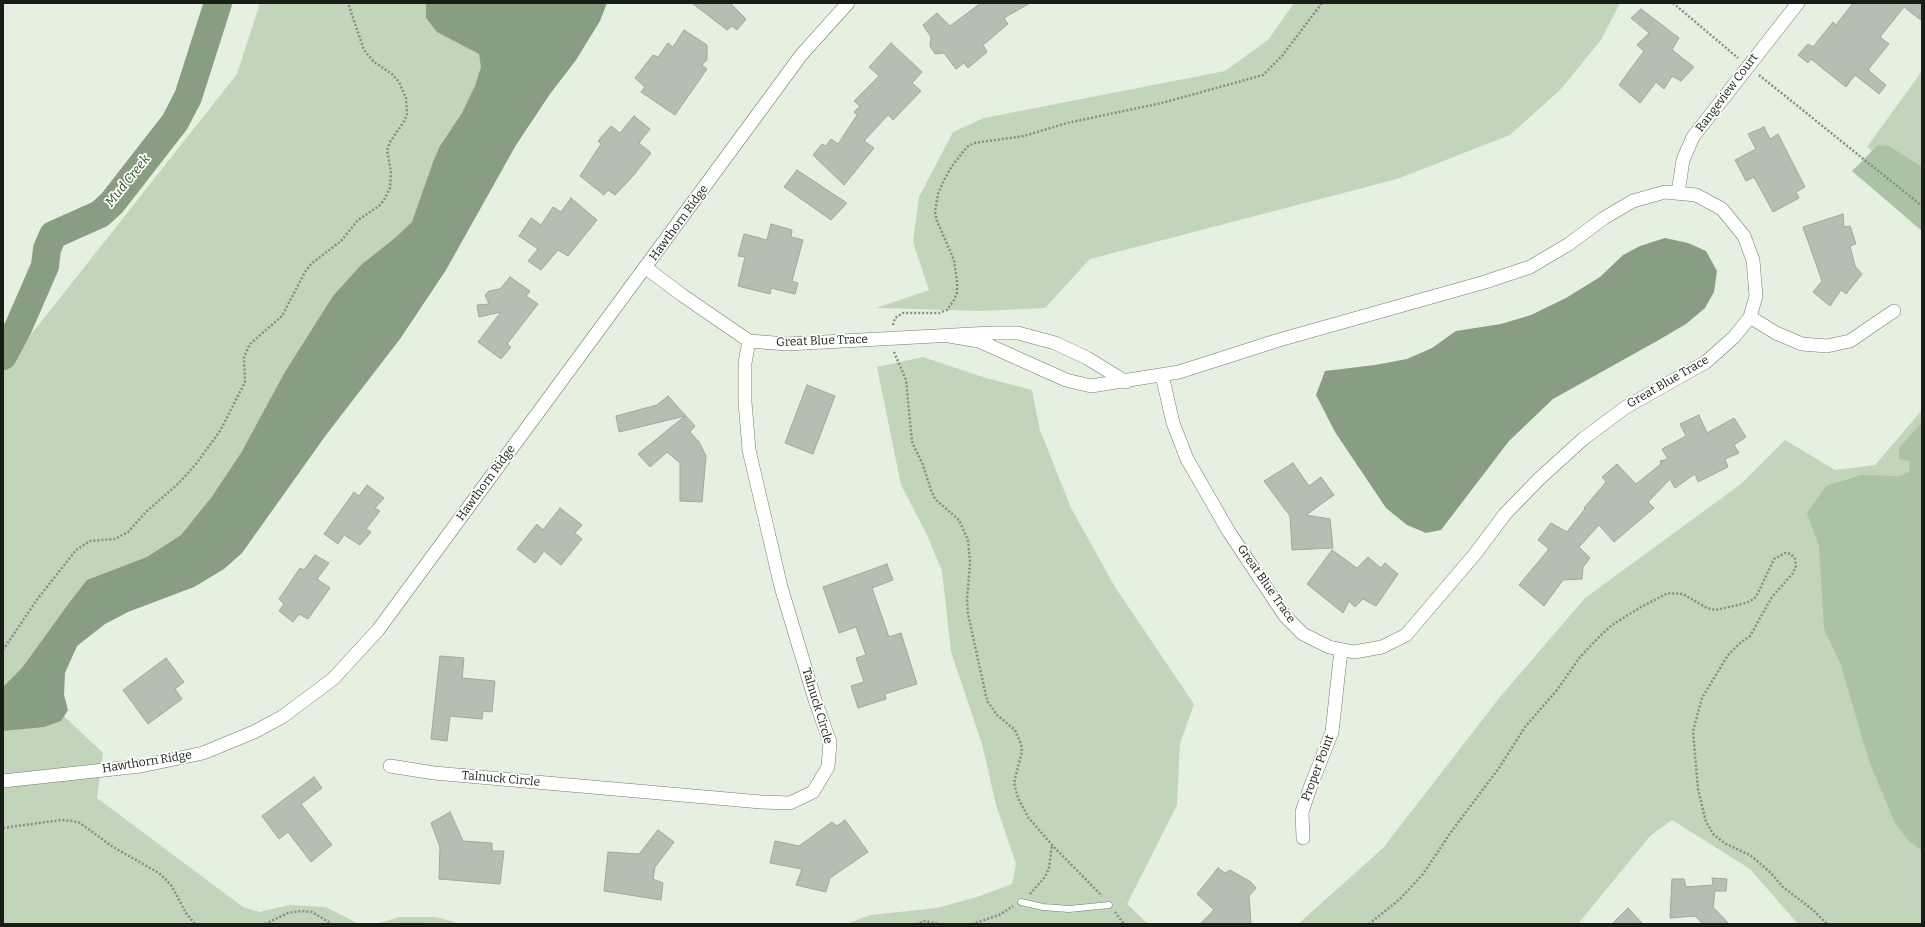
<!DOCTYPE html>
<style>
body{margin:0}
#map{position:relative;width:1925px;height:927px;overflow:hidden;background:#e5f0e1;font-family:Bitter,serif}
canvas{display:block}
.frame{position:absolute;inset:0;border:4px solid #191d18;pointer-events:none}
</style>
<div id="map">
<canvas width="1925" height="927"></canvas>
<div class="frame"></div>
</div>
<script>
const c = document.querySelector('canvas').getContext('2d');
c.lineJoin = 'round';
function fillPath(path, color) { c.fillStyle = color; c.fill(path, 'evenodd'); }
const shape = rows => new Path2D(rows.map(r => 'M' + r).join(''));
function stroke(path, color, width, dash) { c.strokeStyle = color; c.lineWidth = width; c.lineCap = dash ? 'butt' : 'round'; c.setLineDash(dash || []); c.stroke(path); }
function label(font, color, halo, rows, align = 'center') {
  c.font = font + ' Bitter,serif'; c.lineWidth = 3.5; c.setLineDash([]); c.textBaseline = 'middle'; c.strokeStyle = halo; c.fillStyle = color; for (const [text, x, y, turn = 0] of rows) {
    c.save(); c.translate(x, y); c.rotate((+turn || 0) * Math.PI / 180); c.textAlign = isNaN(turn) ? turn : align; if (halo) c.strokeText(text, 0, 0); c.fillText(text, 0, 0); c.restore();
  }
}
fillPath(shape([
 [260,3,586,3,196,541,74,634,47,700,103,753,97,798,243,907,259,912,290,905,326,907,359,924,3,924,3,370,237,74],
 [1294,3,1620,3,1601,40,1560,90,1510,135,1397,179,1090,259,1045,308,981,311,876,308,929,290,913,242,919,197,953,132,984,118,1225,71,1268,40],
 [1922,71,1922,194,1867,147],
 [923,357,986,378,1032,390,1040,430,1071,508,1115,587,1194,704,1180,744,1177,805,1127,904,1148,924,846,924,870,915,937,908,977,897,1012,884,1016,864,996,805,982,744,951,652,942,571,927,535,901,485,877,367],
 [1922,410,1922,924,1798,924,1750,869,1672,820,1650,836,1578,924,1298,924,1383,848,1500,697,1585,598,1741,484,1785,440,1835,470,1875,465],
 [399,917,436,917,461,924,376,924]
]), '#c2d5bb');
fillPath(shape([
 [1878,145,1889,146,1922,167,1922,231,1852,171],
 [1922,422,1922,851,1908,840,1895,823,1869,761,1841,665,1824,629,1819,546,1807,513,1826,486,1861,475,1900,476,1909,472,1910,461,1899,459,1899,448]
]), '#acc2a5');
fillPath(shape([
 [426,3,607,3,600,21,576,60,550,94,516,145,446,270,400,339,326,435,242,553,224,569,194,587,128,612,105,624,77,646,65,673,64,695,68,710,61,721,44,727,3,731,3,687,22,668,72,599,87,580,147,557,181,535,211,498,241,453,285,372,333,296,361,265,395,238,412,222,433,162,440,146,462,113,475,86,481,67,479,54,437,32,426,18],
 [1665,238,1688,243,1706,251,1717,271,1714,292,1705,308,1686,324,1657,341,1553,399,1509,441,1441,530,1426,533,1407,525,1386,508,1335,432,1316,395,1325,371,1375,365,1407,359,1432,348,1456,331,1501,324,1531,315,1566,298,1600,277,1623,255,1640,246]
]), '#889d81');
stroke(shape([
 [3,356,18,328,45,266,47,249,53,235,100,214,112,203,175,122,188,97,218,3]
]), '#889d81', 28);
const building = shape([
 [692,3,730,3,746,19,737,30,732,26,727,30,692,3],
 [981,3,1030,3,1004,18,1008,24,983,45,987,52,968,68,964,63,956,69,944,53,935,54,930,46,931,37,923,25,937,13,950,26,981,3],
 [1853,3,1922,3,1922,21,1904,7,1880,37,1889,44,1868,70,1886,85,1879,94,1855,75,1846,87,1811,59,1808,63,1798,55,1808,44,1813,47,1833,22,1836,25,1853,3],
 [1641,9,1679,38,1672,50,1694,67,1681,81,1672,76,1664,89,1656,82,1640,103,1619,85,1644,51,1637,45,1649,33,1631,18,1641,9],
 [684,30,707,45,707,60,702,65,707,69,675,115,641,92,645,87,635,78,653,55,658,57,668,43,673,47,684,30],
 [891,43,922,72,912,83,921,91,893,120,888,115,864,141,874,148,844,185,813,155,822,144,826,146,831,139,838,144,857,115,854,112,860,106,854,101,879,76,869,67,891,43],
 [634,116,650,129,639,143,651,153,633,176,615,195,608,190,604,195,580,176,601,144,598,141,611,126,620,133,634,116],
 [1764,127,1770,139,1778,134,1805,187,1796,192,1799,198,1773,212,1754,177,1746,181,1735,160,1756,149,1748,134,1764,127],
 [797,170,847,203,831,220,784,187,797,170],
 [571,198,597,220,568,256,558,250,541,270,528,261,538,249,519,236,531,218,541,225,553,207,561,212,571,198],
 [1843,214,1844,227,1850,226,1856,244,1850,246,1855,266,1862,274,1846,294,1841,290,1830,306,1813,292,1822,281,1803,227,1843,214],
 [771,224,792,230,791,237,803,240,792,281,798,283,795,294,771,288,770,294,738,286,745,257,738,256,744,234,767,240,771,224],
 [510,277,530,291,526,296,538,304,507,344,511,347,501,359,478,342,501,312,479,317,477,305,489,304,485,295,489,291,500,289,510,277],
 [807,385,835,396,813,454,785,443,807,385],
 [668,396,695,426,690,432,699,442,706,456,702,502,680,501,680,463,667,452,650,467,638,454,685,416,619,432,616,416,657,405,668,396],
 [1699,415,1707,433,1734,418,1746,437,1734,445,1739,453,1725,459,1728,467,1698,482,1695,474,1675,488,1670,479,1648,502,1654,508,1614,542,1599,525,1579,547,1590,558,1583,567,1582,579,1563,580,1544,606,1519,585,1549,549,1538,540,1551,523,1567,532,1585,509,1584,508,1606,482,1602,477,1617,464,1636,484,1661,464,1660,461,1668,459,1662,449,1686,436,1680,424,1699,415],
 [1293,463,1309,486,1321,477,1334,495,1306,515,1330,519,1333,548,1292,550,1290,516,1264,481,1293,463],
 [367,485,384,498,375,508,380,511,366,529,371,532,360,545,344,535,338,544,324,534,354,492,359,496,367,485],
 [560,508,582,525,575,533,582,539,561,565,544,551,535,563,517,549,537,524,543,530,560,508],
 [1332,550,1357,568,1368,557,1381,568,1385,563,1398,574,1376,606,1363,599,1355,607,1349,601,1343,613,1307,584,1332,550],
 [315,555,329,563,317,579,330,588,308,619,299,614,293,622,279,611,284,604,279,599,300,568,304,570,315,555],
 [887,564,893,580,872,588,889,637,901,633,917,684,885,694,886,699,858,708,851,686,864,682,856,658,866,655,856,627,839,633,823,587,887,564],
 [440,656,464,658,462,678,495,681,492,712,483,711,482,719,450,716,447,741,431,739,440,656],
 [166,658,184,682,175,689,182,699,148,724,123,690,166,658],
 [314,777,322,788,301,804,332,845,311,862,288,832,279,839,262,816,314,777],
 [450,812,463,841,492,843,492,851,504,851,500,884,439,879,440,847,431,823,450,812],
 [845,820,868,852,830,878,826,892,796,885,802,869,770,863,775,841,799,846,832,822,837,826,845,820],
 [658,830,674,842,655,867,653,879,663,883,661,900,604,891,608,852,639,854,658,830],
 [1218,868,1225,873,1230,870,1251,882,1256,888,1249,896,1251,924,1200,924,1214,910,1197,894,1218,868],
 [1712,878,1727,879,1726,891,1715,891,1713,907,1729,924,1703,924,1695,916,1670,918,1672,879,1684,879,1686,887,1713,885,1712,878],
 [1628,908,1643,924,1612,924,1628,908]
]);
fillPath(building, '#b5bfb1');
stroke(building, '#9ea89b', 1);
const lane = shape([
 [1021,902,1043,907,1069,909,1109,905]
]);
const street = shape([
 [1678,193,1683,160,1693,137,1798,3],
 [646,268,682,295,749,341,787,344,991,333,1018,333,1055,343,1087,358,1126,382],
 [1750,317,1776,333,1802,344,1827,346,1850,341,1894,311],
 [949,336,979,341,1066,380,1091,386,1179,372,1279,340,1485,282,1530,267,1569,244,1604,218,1633,201,1665,192,1696,195,1722,209,1744,236,1753,260,1756,296,1750,317,1734,337,1706,362,1626,407,1583,439,1539,479,1505,514,1475,554,1406,635,1382,647,1354,652,1329,647,1303,634,1285,616,1229,532,1187,459,1173,423,1162,375],
 [390,766,434,773,761,802,790,803,813,792,828,767,830,742,815,700,781,587,749,450,745,402,745,363,749,341],
 [3,781,141,766,203,753,254,732,282,717,333,679,378,630,802,54,848,3],
 [1303,838,1302,812,1310,788,1332,732,1341,650]
]);
stroke(lane, '#727c6f', 7);
stroke(street, '#727c6f', 14);
stroke(shape([
 [1673,3,1738,58],
 [1759,75,1922,206],
 [893,325,895,318,903,313,939,313,947,310,954,300,957,293,957,280,954,260,937,221,935,212,938,194,944,180,952,166,967,147,974,143,1024,136,1067,123,1162,103,1263,75,1282,56,1322,3],
 [894,352,906,380,912,442,923,465,931,490,935,499,959,520,968,540,970,562,967,600,968,614,986,696,988,702,997,715,1015,730,1021,744,1022,751,1014,783,1018,798,1028,817,1052,845,1102,896],
 [3,650,36,601,76,550,90,541,115,539,128,532,147,511,179,483,196,464,220,431,245,382,244,357,250,344,282,316,305,272,311,264,341,241,358,220,379,206,384,200,390,188,391,172,387,150,390,142,405,120,407,114,406,98,399,82,392,74,374,62,364,50,348,3],
 [3,828,61,820,73,821,80,823,113,847,159,873,171,885,186,913,195,924],
 [1030,894,1045,877,1049,868,1052,845],
 [1115,912,1124,924],
 [265,924,288,913,301,911,312,912,332,924],
 [400,924,421,924],
 [916,924,925,921,939,924],
 [972,924,999,915,1013,906],
 [1369,924,1400,899,1423,874,1451,832,1499,768,1525,727,1557,690,1580,657,1600,636,1612,625,1641,607,1668,593,1683,594,1707,608,1716,610,1746,603,1754,599,1758,593,1774,559,1785,553,1791,554,1795,559,1796,566,1793,573,1772,597,1750,636,1739,644,1728,655,1702,698,1693,731,1698,789,1706,822,1714,835,1726,844,1750,855,1771,873,1783,887,1813,910,1827,924]
]), '#868e83', 2.5, [2, 2]);
stroke(lane, '#fff', 6);
stroke(street, '#fff', 13);
label('12px', '#191d18', '#fff', [
 ["Rangeview Court",1727,93,-53],
 ["Hawthorn Ridge",679,223,-54],
 ["Great Blue Trace",822,341,-2],
 ["Great Blue Trace",1668,382,-30],
 ["Hawthorn Ridge",486,483,-54],
 ["Great Blue Trace",1266,584,55],
 ["Talnuck Circle",817,706,73],
 ["Hawthorn Ridge",147,762,-9],
 ["Proper Point",1318,768,-69],
 ["Talnuck Circle",501,779,5]
]);
label('italic 13px', '#2c4a20', '#fff', [
 ["Mud Creek",128,181,-51]
]);
</script>
